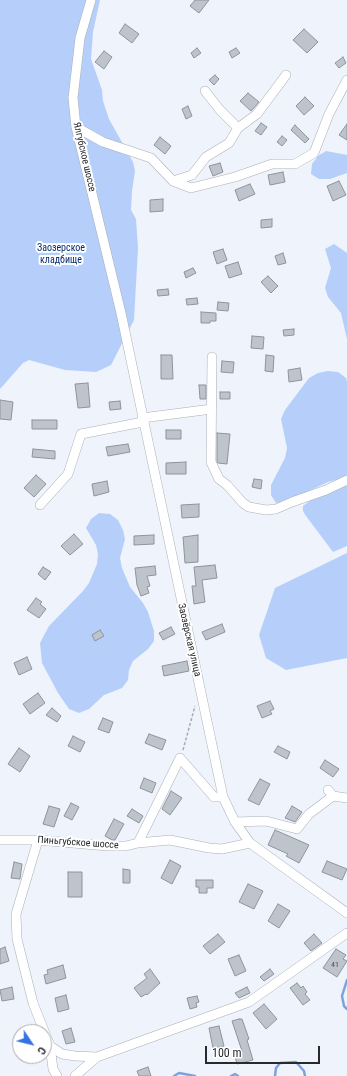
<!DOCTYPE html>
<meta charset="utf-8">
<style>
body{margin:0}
#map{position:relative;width:347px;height:1076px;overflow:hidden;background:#eef3fc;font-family:"Roboto Condensed",sans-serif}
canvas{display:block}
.north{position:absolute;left:12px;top:1024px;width:40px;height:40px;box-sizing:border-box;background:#fff;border:1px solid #a9a9ab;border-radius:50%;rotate:125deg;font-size:11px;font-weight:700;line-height:16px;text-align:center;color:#27292d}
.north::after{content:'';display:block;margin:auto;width:14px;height:18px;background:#3372e0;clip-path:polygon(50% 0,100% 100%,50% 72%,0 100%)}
.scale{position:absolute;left:205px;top:1046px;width:115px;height:18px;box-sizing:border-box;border:2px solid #27292d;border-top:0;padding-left:5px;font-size:12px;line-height:14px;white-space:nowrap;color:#27292d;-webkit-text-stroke:3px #fff;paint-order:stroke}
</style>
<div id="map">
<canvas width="347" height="1076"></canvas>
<div class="north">С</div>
<div class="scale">100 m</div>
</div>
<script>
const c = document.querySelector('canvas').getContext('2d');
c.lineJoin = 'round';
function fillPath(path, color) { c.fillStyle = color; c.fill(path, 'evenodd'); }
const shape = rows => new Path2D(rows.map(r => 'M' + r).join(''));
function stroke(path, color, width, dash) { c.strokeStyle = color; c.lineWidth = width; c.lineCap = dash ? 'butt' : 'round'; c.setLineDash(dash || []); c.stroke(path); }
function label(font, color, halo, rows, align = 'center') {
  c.font = font + ' "Roboto Condensed",sans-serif'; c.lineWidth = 4; c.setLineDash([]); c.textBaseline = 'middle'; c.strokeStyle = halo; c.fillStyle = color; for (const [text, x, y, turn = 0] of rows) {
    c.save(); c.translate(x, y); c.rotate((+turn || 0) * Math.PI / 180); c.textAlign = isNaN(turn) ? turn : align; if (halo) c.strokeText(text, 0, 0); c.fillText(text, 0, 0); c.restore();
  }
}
fillPath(shape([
 [0,0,100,0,93,32,91,59,102,90,103,101,109,119,133,162,135,171,132,191,131,210,136,219,138,248,134,320,111,365,96,372,65,370,29,360,23,363,0,389],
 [326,151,347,155,347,173,330,179,319,179,311,174,312,164,318,156],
 [334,244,347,253,347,339,341,313,328,297,325,288,331,268,325,249],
 [328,371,338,372,346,378,347,382,347,477,328,482,292,499,276,503,271,495,271,485,285,458,287,448,281,419,285,410,309,378,318,373],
 [347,483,347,546,333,552,306,516,303,511,303,506,311,500],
 [99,513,110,514,118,520,123,530,125,539,120,558,122,568,130,587,143,603,148,612,154,631,154,641,148,649,133,661,129,670,128,680,122,688,104,695,89,709,79,713,69,709,58,693,42,663,40,643,49,626,83,591,89,583,97,564,98,554,96,545,86,528,91,519],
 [347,553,347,658,286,670,266,658,259,635,275,588]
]), '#b5cffa');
stroke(shape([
 [347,980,342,996,344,1006,347,1009],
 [174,1076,179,1073,195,1076],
 [231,1076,235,1074,238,1076],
 [275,1076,276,1068,280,1063,296,1062,304,1071,305,1076]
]), '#7fa2dd', 2.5);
const building = shape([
 [195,0,209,0,199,13,190,6,195,0],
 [125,24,139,34,132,43,119,33,125,24],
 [304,29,318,42,307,53,293,40,304,29],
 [197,48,201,53,194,58,191,53,197,48],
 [236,48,240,53,232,58,229,52,236,48],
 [104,51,112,57,104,69,95,62,104,51],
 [343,57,346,63,339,68,335,63,343,57],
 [215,75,219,79,214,85,209,80,215,75],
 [248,93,259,102,251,111,240,101,248,93],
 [305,97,314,106,304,115,296,106,305,97],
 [188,106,192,116,186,119,182,109,188,106],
 [261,123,267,127,261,135,255,131,261,123],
 [347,124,347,140,339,135,347,124],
 [295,125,309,139,305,143,291,130,295,125],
 [282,136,287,140,282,146,277,142,282,136],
 [160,137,171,146,165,154,154,145,160,137],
 [220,163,223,172,213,176,209,166,220,163],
 [283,172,285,182,270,185,268,175,283,172],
 [339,181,346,195,333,201,327,186,339,181],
 [250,184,255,194,239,201,235,190,250,184],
 [163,199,163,211,150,212,150,200,163,199],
 [272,219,272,227,261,228,261,220,272,219],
 [223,249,227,260,217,264,213,252,223,249],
 [283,253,286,263,278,265,275,256,283,253],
 [238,262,242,274,229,278,225,266,238,262],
 [193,268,196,273,186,278,184,272,193,268],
 [268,276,278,286,271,293,261,282,268,276],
 [168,289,169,295,158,296,157,290,168,289],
 [197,298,198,304,187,305,186,299,197,298],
 [218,302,229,303,228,311,217,310,218,302],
 [201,312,216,313,216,321,210,321,210,323,201,323,201,312],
 [294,329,294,335,284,336,283,330,294,329],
 [252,336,264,337,263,349,251,348,252,336],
 [161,355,172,355,173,379,161,379,161,355],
 [266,355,274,356,273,372,265,371,266,355],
 [222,361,234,362,233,373,221,372,222,361],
 [300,368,302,380,289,382,288,370,300,368],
 [88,383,90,407,78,408,75,384,88,383],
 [199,385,206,385,206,399,200,399,199,385],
 [220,392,230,392,230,399,220,399,220,392],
 [0,400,13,402,11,420,0,419,0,400],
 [120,401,121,409,110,410,109,402,120,401],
 [32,420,57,420,57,429,32,429,32,420],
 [166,430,181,430,181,439,166,439,166,430],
 [217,433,230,434,227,464,218,463,217,461,217,433],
 [128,444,130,452,108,456,106,447,128,444],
 [33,449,55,451,55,459,32,457,33,449],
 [186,462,186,474,166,474,166,463,186,462],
 [36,475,46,484,34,497,24,488,36,475],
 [254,479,262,480,261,489,252,487,254,479],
 [107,481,109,492,94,496,92,484,107,481],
 [199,504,199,517,182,518,181,505,199,504],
 [74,534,83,544,70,555,61,546,74,534],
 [154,535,154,544,134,545,134,536,154,535],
 [198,535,198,562,185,563,183,537,198,535],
 [215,565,217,578,202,580,205,602,194,604,192,586,196,586,194,567,215,565],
 [155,566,156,575,147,576,150,586,147,587,149,593,141,596,137,585,135,568,155,566],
 [43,567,51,572,45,580,38,574,43,567],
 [36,598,42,602,40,604,46,609,39,618,27,610,36,598],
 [222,624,225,632,206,640,202,632,222,624],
 [171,627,175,634,163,640,159,633,171,627],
 [100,630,104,636,95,641,92,635,100,630],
 [27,657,32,669,19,675,14,663,27,657],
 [187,661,189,671,164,676,162,666,187,661],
 [38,693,45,703,30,714,23,704,38,693],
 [270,701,274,709,270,711,272,714,262,718,257,706,270,701],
 [52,708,61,716,57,722,46,715,52,708],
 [103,718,113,722,109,733,98,729,103,718],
 [149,734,166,740,162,750,145,743,149,734],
 [73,736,85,742,80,752,68,746,73,736],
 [278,746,290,752,287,759,274,752,278,746],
 [19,748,30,756,20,772,8,764,19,748],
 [325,760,339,769,333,777,320,768,325,760],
 [144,778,156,783,152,793,140,788,144,778],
 [260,779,270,784,259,805,248,800,260,779],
 [171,791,182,798,170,815,162,809,171,791],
 [71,803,79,807,72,820,64,816,71,803],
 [49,806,60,809,54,827,43,824,49,806],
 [292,806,302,812,295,822,285,818,292,806],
 [132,809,143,816,139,823,127,816,132,809],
 [114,819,124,824,115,840,112,840,105,836,114,819],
 [275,830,309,845,299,863,286,856,288,854,268,845,275,830],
 [170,860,181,866,172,884,161,878,170,860],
 [327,861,347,869,342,880,322,872,327,861],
 [14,862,22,864,20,879,11,878,14,862],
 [123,869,130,870,130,883,123,883,123,869],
 [68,872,82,872,82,897,68,897,68,872],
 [196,880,213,880,213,888,207,888,207,893,199,893,199,887,196,887,196,880],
 [248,884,263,891,254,909,239,902,248,884],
 [278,904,290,911,279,928,268,921,278,904],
 [218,934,225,942,210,954,203,946,218,934],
 [314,934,322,943,311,951,304,943,314,934],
 [5,947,9,961,0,964,0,949,5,947],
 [336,949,346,955,343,959,347,961,337,977,323,968,336,949],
 [239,955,246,971,235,976,228,959,239,955],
 [63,965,66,978,46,984,44,975,48,974,47,970,63,965],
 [150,969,160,983,147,995,146,994,141,997,134,988,147,978,144,974,150,969],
 [270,969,274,974,264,981,260,977,270,969],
 [297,983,301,988,303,986,307,992,305,994,310,1000,303,1005,290,988,297,983],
 [12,987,14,999,2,1001,0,990,12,987],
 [247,987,250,993,239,998,235,993,247,987],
 [66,995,69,1009,58,1012,55,998,66,995],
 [197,996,199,1002,196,1003,197,1007,190,1009,187,998,197,996],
 [264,1004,277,1019,266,1029,253,1013,264,1004],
 [239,1019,242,1019,249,1039,247,1040,253,1060,237,1064,234,1053,242,1051,232,1021,239,1019],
 [219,1026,224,1046,213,1048,209,1028,219,1026],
 [71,1028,75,1042,66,1044,62,1031,71,1028],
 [148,1067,151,1076,139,1076,137,1071,148,1067]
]);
fillPath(building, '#bec4cc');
stroke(building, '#8f949c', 1);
const minor = shape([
 [91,0,80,38,73,98,76,127,121,313,223,797,235,822,250,843,347,913],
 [205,91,220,110,238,128],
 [76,127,103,142,151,158,173,181,191,188,235,177,272,164,295,164,314,153,329,114,347,80],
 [173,181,192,175,206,157,229,143,238,128,257,114,286,75],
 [212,357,211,462,219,479,227,485,243,503,249,507,266,510,276,509,292,502,326,490,347,480],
 [142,418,212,409],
 [40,505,68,474,81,434,143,422],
 [328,790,333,796,347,798],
 [235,822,266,821,297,829,309,814,333,796],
 [0,840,38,840,108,846,126,846,138,843,170,840,209,848,222,849,250,843],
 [38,840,16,914,17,939,33,1003,50,1046,53,1069,57,1076],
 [138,843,180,758,214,797,223,797],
 [50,1046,62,1054,75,1056,97,1057,249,1002,347,933],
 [75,1076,97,1057]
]);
stroke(minor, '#aaafb7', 10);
stroke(shape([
 [183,750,195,706]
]), '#a6aab1', 1.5, [3, 2]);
stroke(minor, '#fff', 9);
label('8px', '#4d5055', null, [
 ["41",335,965]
]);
label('10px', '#27292d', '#fff', [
 ["Ялгубское шоссе",84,157,77],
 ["Заозёрская улица",189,640,77],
 ["Пиньгубское шоссе",78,843,4]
]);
label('10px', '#042c70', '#fff', [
 ["Заозерское",61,248],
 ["кладбище",61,260]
]);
</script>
